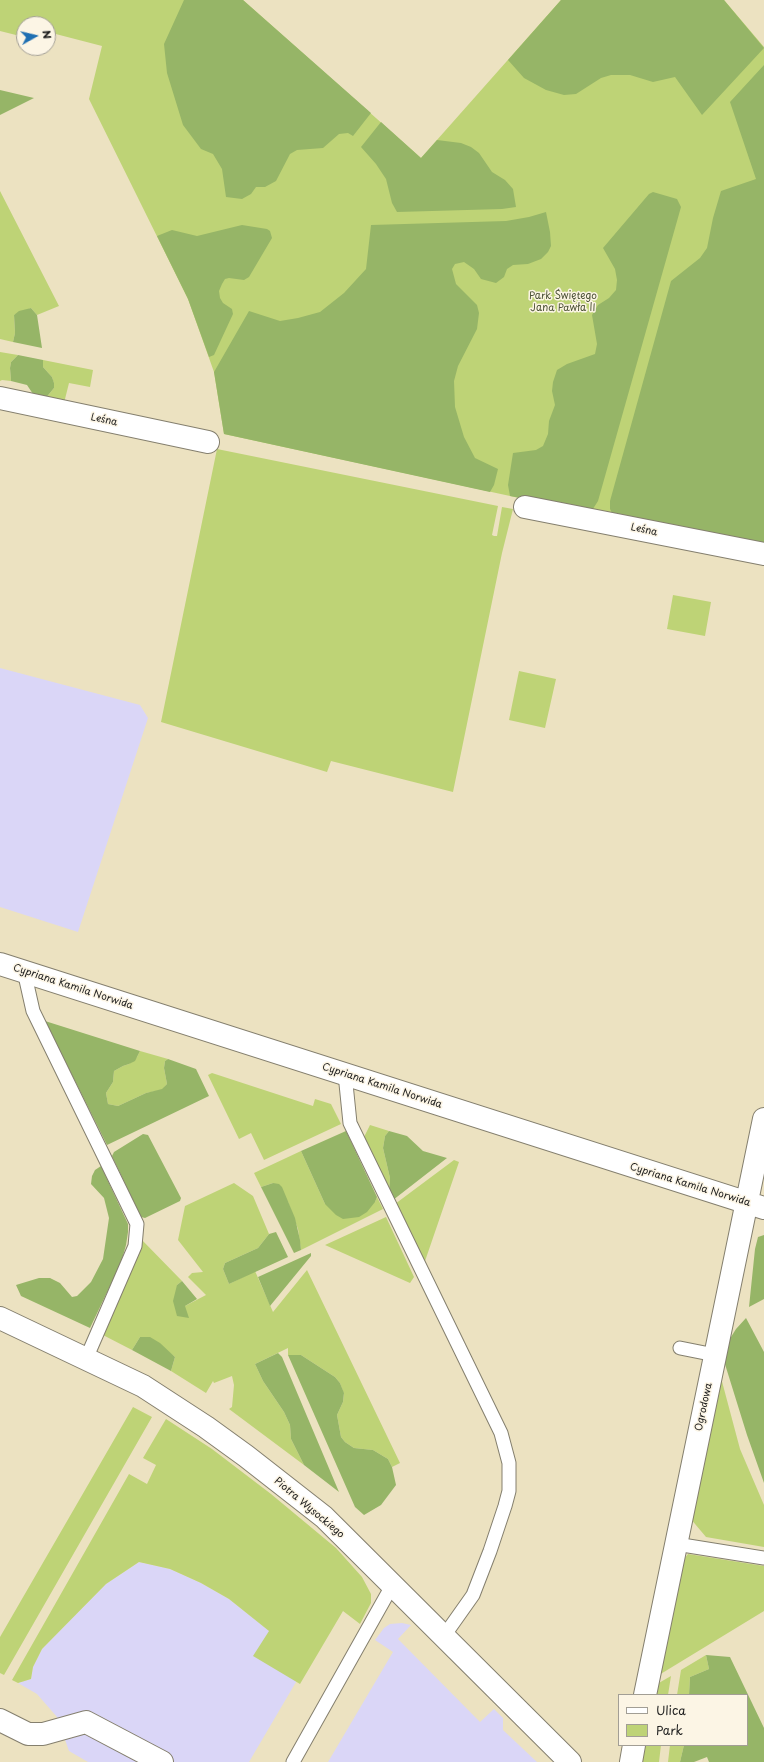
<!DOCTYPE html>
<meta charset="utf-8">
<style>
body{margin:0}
#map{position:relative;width:764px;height:1762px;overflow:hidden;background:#ece2c1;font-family:"Playpen Sans",sans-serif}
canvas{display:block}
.legend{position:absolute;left:618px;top:1694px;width:130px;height:52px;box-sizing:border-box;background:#fcf5e5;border:1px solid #a29e95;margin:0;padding:5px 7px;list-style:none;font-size:12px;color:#1c1c1c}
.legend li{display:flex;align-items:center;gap:8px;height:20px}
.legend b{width:20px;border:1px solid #a29e95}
.north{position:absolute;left:16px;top:16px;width:40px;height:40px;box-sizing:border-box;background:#fcf5e5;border:1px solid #a29e95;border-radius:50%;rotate:82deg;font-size:11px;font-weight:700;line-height:16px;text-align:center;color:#1c1c1c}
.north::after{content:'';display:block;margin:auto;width:14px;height:18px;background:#1f6fb2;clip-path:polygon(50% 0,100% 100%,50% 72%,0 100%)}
</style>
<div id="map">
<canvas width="764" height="1762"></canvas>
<ul class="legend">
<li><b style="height:5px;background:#fff"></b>Ulica</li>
<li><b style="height:11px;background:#bed376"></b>Park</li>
</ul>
<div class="north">N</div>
</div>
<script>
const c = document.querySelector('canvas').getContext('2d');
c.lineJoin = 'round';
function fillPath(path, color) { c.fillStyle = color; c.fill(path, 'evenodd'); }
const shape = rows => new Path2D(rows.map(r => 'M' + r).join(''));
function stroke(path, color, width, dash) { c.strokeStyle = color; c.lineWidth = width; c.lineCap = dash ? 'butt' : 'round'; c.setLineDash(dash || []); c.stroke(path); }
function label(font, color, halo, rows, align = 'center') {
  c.font = font + ' "Playpen Sans",sans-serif'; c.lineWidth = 3; c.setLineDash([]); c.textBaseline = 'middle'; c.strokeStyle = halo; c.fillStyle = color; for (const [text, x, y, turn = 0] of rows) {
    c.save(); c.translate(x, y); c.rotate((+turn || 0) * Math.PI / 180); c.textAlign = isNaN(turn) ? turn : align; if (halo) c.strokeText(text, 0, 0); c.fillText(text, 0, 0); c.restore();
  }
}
fillPath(shape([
 [0,668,140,705,148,718,78,932,0,907],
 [139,1562,170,1569,201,1583,229,1599,295,1651,296,1682,249,1762,88,1762,69,1751,57,1717,37,1694,18,1683,31,1679,33,1667,42,1649,106,1584],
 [402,1623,411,1625,398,1639,480,1722,494,1709,503,1718,503,1730,537,1762,328,1762,393,1652,375,1640,384,1628,390,1624]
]), '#dad6f7');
fillPath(shape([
 [0,0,243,0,421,158,561,0,724,0,764,47,764,548,510,496,224,434,214,372,188,299,89,99,102,46,48,32,48,24,24,24,24,37,0,31],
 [0,191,59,306,37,315,31,308,14,315,15,333,13,342,0,339],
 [0,352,18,355,11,362,10,368,11,381,2,380,0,381],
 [43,360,93,370,90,387,69,383,64,403,45,399,54,388,54,384,52,377,43,367],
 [217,449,498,506,492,535,494,536,497,536,502,507,513,509,502,553,453,792,331,761,327,772,161,722],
 [673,595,711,602,705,636,667,629],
 [519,671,556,679,545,728,509,720],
 [140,1051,168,1059,165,1061,164,1068,167,1084,162,1090,146,1093,118,1106,108,1104,106,1093,113,1082,114,1071,123,1066,129,1064,137,1057],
 [212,1073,313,1106,315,1099,331,1104,341,1124,264,1160,251,1133,239,1139,208,1075],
 [370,1125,389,1131,385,1136,383,1148,390,1178,389,1191,364,1137],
 [301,1151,325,1204,375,1202,377,1197,383,1209,301,1250,298,1229,288,1202,273,1183,261,1187,254,1173],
 [454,1160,459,1162,424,1264,395,1204],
 [234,1183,253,1196,269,1234,258,1248,225,1263,223,1269,229,1284,255,1271,273,1312,307,1270,400,1463,392,1467,388,1459,373,1450,354,1448,345,1442,341,1437,337,1415,343,1402,344,1394,340,1383,335,1377,301,1355,288,1355,288,1348,255,1364,263,1381,284,1412,290,1425,291,1439,304,1465,229,1409,232,1407,234,1385,232,1376,214,1383,213,1381,206,1393,171,1371,175,1357,170,1353,140,1337,132,1350,101,1334,140,1252,141,1239,182,1281,177,1285,185,1306,206,1295,188,1277,192,1273,203,1272,178,1240,185,1206],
 [386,1217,414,1277,410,1283,325,1245],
 [720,1374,740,1449,764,1505,764,1547,706,1537,690,1518],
 [133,1407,152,1417,4,1675,0,1673,0,1637],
 [166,1419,212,1449,271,1494,336,1548,362,1577,371,1594,371,1603,360,1624,343,1611,300,1684,253,1656,269,1631,229,1599,201,1583,170,1569,139,1562,106,1584,42,1649,33,1667,31,1679,18,1683,12,1680,129,1474,147,1484,156,1465,143,1458],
 [688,1554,764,1566,764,1611,659,1675,684,1559],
 [706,1655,709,1669,690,1677,689,1695,677,1695,681,1670],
 [671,1676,668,1695,655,1695,657,1684],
 [645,1745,661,1745,659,1762,642,1762],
 [670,1745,684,1745,680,1762,668,1762]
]), '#bed376');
fillPath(shape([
 [184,0,243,0,371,113,353,136,348,133,339,134,323,148,297,150,290,154,276,181,265,187,256,187,251,194,242,199,226,197,222,169,213,154,201,149,183,125,167,73,164,44],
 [561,0,724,0,764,48,702,115,675,77,653,82,630,75,611,75,601,78,576,94,564,95,546,90,524,78,508,60],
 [764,65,764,548,614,517,610,509,610,501,671,281,700,258,707,248,713,218,721,191,756,179,730,102],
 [0,90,34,98,0,115],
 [381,122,421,158,437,140,461,143,471,147,479,153,492,172,505,180,513,189,516,207,502,209,397,212,392,203,386,179,376,164,361,147],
 [653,192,677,199,681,207,598,501,591,512,510,496,508,485,513,453,536,450,543,446,548,434,549,421,555,405,552,391,553,382,557,370,567,364,595,354,597,344,592,315,598,305,609,298,616,290,617,280,615,269,603,248,649,194],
 [546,212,550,232,551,246,548,252,541,259,528,264,513,265,507,269,504,277,496,283,481,279,474,269,464,262,455,264,452,269,456,284,477,305,479,313,477,329,458,366,454,381,455,407,464,437,475,458,498,469,494,485,490,492,224,434,214,372,249,311,280,321,298,318,320,312,344,293,366,269,371,225,506,221,529,217],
 [242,225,267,229,270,231,272,238,249,277,244,280,229,278,225,279,222,284,219,291,220,298,223,303,232,309,233,314,214,355,209,357,188,299,157,236,172,230,197,236],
 [31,308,37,315,42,348,13,342,15,333,14,315,19,311],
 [18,355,43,360,43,367,52,377,54,383,54,388,45,399,35,397,27,385,11,381,10,368,11,362],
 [45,1021,140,1051,135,1061,129,1064,123,1066,114,1071,113,1082,106,1093,108,1104,118,1106,146,1093,162,1089,167,1084,164,1068,165,1061,168,1059,196,1069,209,1096,107,1145],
 [346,1131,377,1197,375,1202,367,1212,359,1217,343,1219,336,1215,325,1204,301,1151],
 [389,1131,407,1136,423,1151,447,1158,393,1200,389,1191,390,1178,383,1148,385,1136],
 [143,1134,148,1135,181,1198,180,1201,145,1218,141,1217,112,1156,114,1152],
 [101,1166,128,1224,128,1232,126,1245,121,1263,90,1328,21,1296,16,1285,39,1278,50,1278,60,1283,72,1297,77,1296,91,1282,103,1259,109,1218,104,1198,91,1184,92,1176,95,1170],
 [273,1183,279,1184,282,1187,295,1218,300,1240,301,1250,294,1253,261,1187],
 [276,1232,288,1257,229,1284,223,1269,225,1263,258,1248,269,1234],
 [764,1235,764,1299,749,1307,755,1249,758,1237],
 [311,1253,311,1256,270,1306,258,1277],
 [182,1281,197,1299,185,1306,189,1318,177,1316,173,1301,177,1285],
 [746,1318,764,1352,764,1483,747,1435,724,1361,726,1345,736,1329],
 [140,1337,150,1337,160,1343,175,1357,171,1371,132,1350],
 [278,1353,282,1357,339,1492,304,1465,291,1439,290,1425,284,1412,263,1381,255,1364],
 [288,1355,301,1355,335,1377,340,1383,344,1393,343,1402,337,1415,341,1437,345,1442,354,1448,373,1450,388,1459,392,1467,396,1485,381,1505,364,1515,355,1507],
 [706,1655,730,1657,764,1728,764,1762,709,1762,707,1757,694,1762,680,1762,684,1745,747,1745,747,1695,689,1695,690,1677,709,1669]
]), '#96b567');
const service = shape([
 [24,971,33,1011,137,1224,135,1246,86,1359],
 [345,1074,350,1123,501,1433,509,1463,509,1491,505,1506,490,1551,473,1595,444,1636],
 [680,1348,715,1355],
 [676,1544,764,1558],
 [293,1762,393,1584]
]);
const minor = shape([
 [0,398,208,442],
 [525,507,764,554],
 [0,964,764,1208],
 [0,1318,143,1386,206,1427,246,1456,324,1517,570,1762],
 [645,1695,764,1119],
 [0,1720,28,1734,43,1734,86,1722,162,1762],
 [631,1762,634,1745]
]);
stroke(service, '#847f6e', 15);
stroke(minor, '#847f6e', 24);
stroke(service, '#fff', 13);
stroke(minor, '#fff', 22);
label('10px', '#4d5337', '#fcf5e5', [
 ["Park Świętego",563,296],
 ["Jana Pawła II",563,308]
]);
label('10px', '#1c1c1c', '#fcf5e5', [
 ["Leśna",104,420,12],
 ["Leśna",644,530,12],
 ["Cypriana Kamila Norwida",73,987,18],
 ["Cypriana Kamila Norwida",382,1086,18],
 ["Cypriana Kamila Norwida",690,1185,17],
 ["Ogrodowa",704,1407,-78],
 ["Piotra Wysockiego",309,1508,40]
]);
</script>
